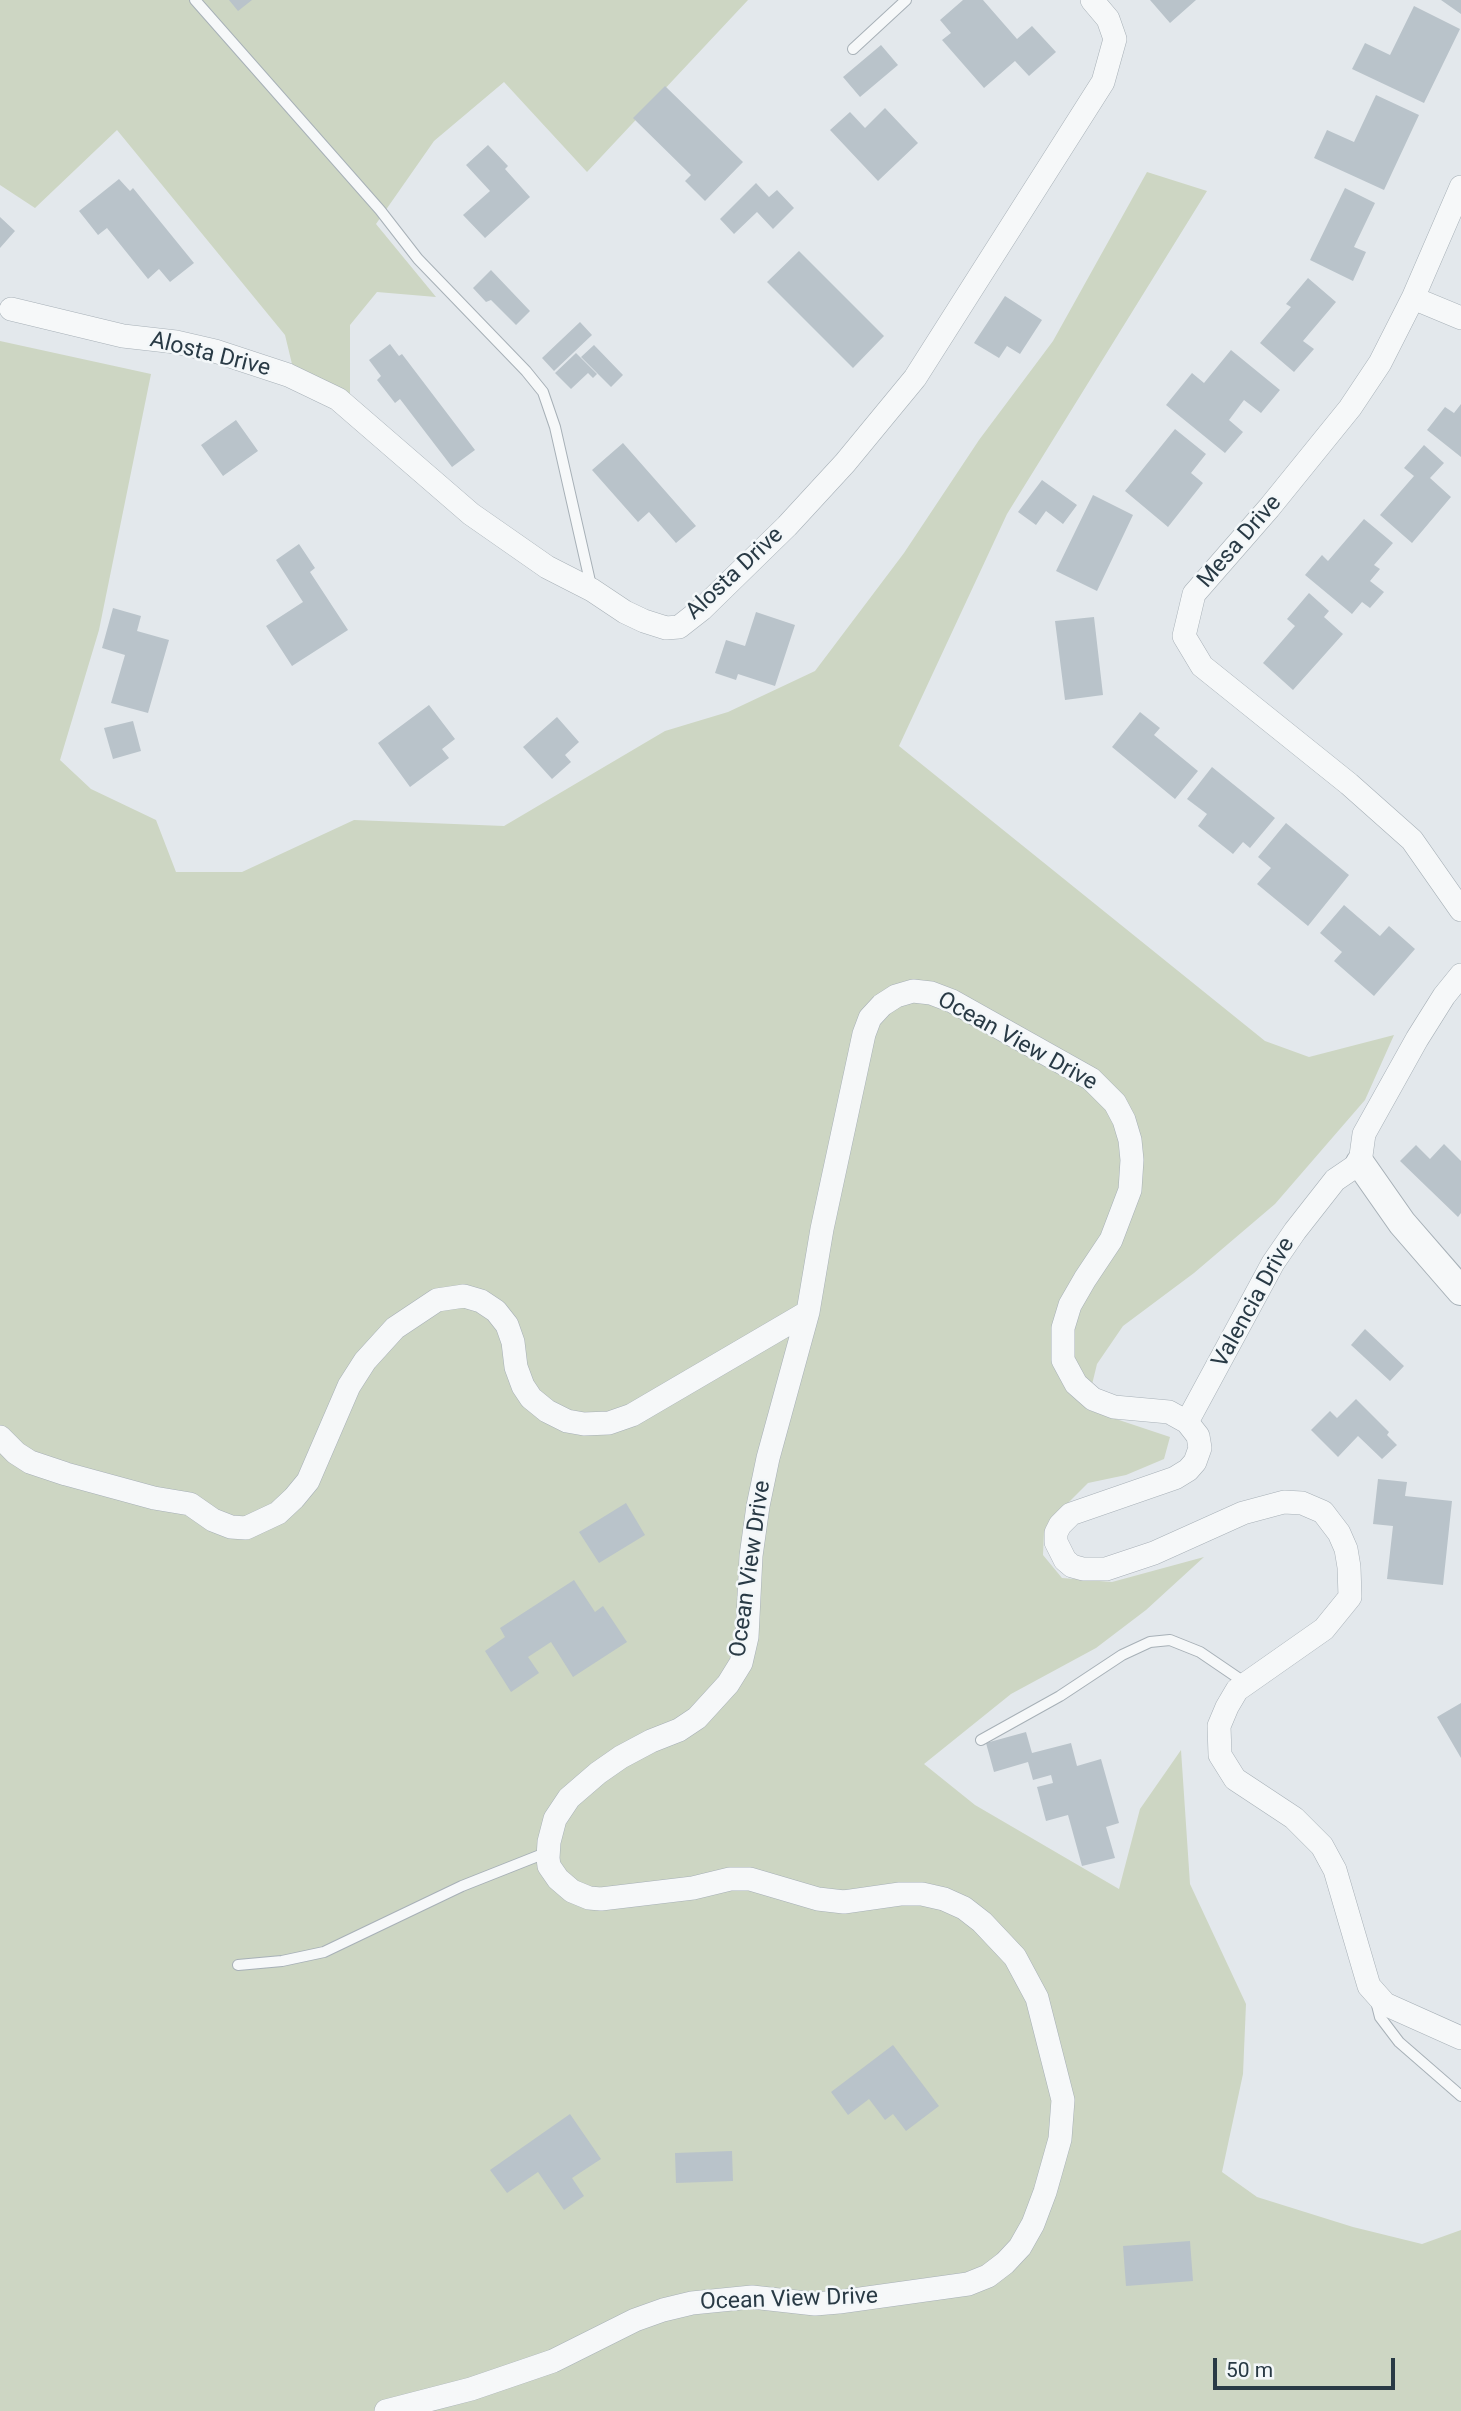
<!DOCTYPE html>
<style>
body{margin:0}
#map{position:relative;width:1461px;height:2411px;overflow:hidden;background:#e3e8ec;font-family:Roboto,sans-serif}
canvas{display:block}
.scale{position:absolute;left:1213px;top:2358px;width:182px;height:32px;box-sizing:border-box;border:4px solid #293a45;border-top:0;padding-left:9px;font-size:21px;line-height:24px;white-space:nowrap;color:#293a45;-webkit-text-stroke:5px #f3f7f9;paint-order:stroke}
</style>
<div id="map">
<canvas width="1461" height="2411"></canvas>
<div class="scale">50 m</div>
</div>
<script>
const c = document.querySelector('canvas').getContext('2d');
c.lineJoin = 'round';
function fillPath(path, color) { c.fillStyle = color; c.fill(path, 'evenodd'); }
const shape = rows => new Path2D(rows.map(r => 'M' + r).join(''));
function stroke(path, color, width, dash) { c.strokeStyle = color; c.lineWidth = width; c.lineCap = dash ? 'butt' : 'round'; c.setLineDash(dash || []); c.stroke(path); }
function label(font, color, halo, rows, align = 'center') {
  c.font = font + ' Roboto,sans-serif'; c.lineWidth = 5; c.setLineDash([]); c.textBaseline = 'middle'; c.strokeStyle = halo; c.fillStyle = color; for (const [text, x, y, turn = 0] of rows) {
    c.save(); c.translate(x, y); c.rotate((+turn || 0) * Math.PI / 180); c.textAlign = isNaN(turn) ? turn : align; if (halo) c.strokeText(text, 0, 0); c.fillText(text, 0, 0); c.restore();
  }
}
fillPath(shape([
 [0,0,748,0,587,172,504,82,434,141,376,224,436,297,377,292,350,325,350,397,292,364,285,335,117,130,35,208,0,185],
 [1147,172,1207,191,1007,514,899,746,1265,1041,1309,1057,1394,1035,1365,1100,1275,1204,1194,1273,1123,1326,1097,1364,1086,1409,1170,1437,1164,1459,1126,1475,1088,1483,1061,1510,1044,1532,1043,1555,1062,1578,1112,1582,1204,1557,1146,1610,1096,1648,1011,1694,924,1764,975,1805,1119,1889,1140,1809,1181,1750,1190,1884,1246,2004,1243,2074,1222,2172,1257,2197,1353,2227,1422,2244,1461,2230,1461,2411,0,2411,0,341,151,374,99,630,60,760,91,789,156,820,176,872,242,872,354,820,504,826,665,731,728,712,815,671,904,553,979,440,1053,341]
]), '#cdd6c3');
fillPath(shape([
 [229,0,252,0,238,11],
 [963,0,983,0,1017,39,1032,26,1056,52,1029,76,1015,61,984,88,942,40,951,33,940,20],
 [1150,0,1196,0,1170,23],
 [1441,0,1461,0,1461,14],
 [1414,6,1460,29,1424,103,1352,69,1365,43,1390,55],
 [881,45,898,65,860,97,843,77],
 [665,86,743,162,705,201,685,181,691,175,633,118],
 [1376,95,1419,115,1384,190,1314,158,1327,130,1354,142],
 [885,108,918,143,878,181,830,130,850,112,865,128],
 [488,145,508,166,505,169,530,197,485,238,463,215,490,191,466,165],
 [119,179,130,191,133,188,194,263,170,282,159,269,148,279,107,228,98,235,79,211],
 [756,183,769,197,777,190,794,208,773,229,757,212,734,234,720,219],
 [1345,188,1375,203,1354,247,1366,252,1353,281,1310,260],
 [0,217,15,231,0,248],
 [799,251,884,336,853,368,767,282],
 [491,270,530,311,516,325,491,300,486,302,473,288],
 [1308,278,1336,302,1303,341,1314,349,1294,372,1260,343,1291,307,1286,304],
 [1005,296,1042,320,1020,354,1007,346,999,358,974,343],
 [580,322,592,335,554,371,542,358],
 [390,344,399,356,402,354,475,450,452,467,400,399,395,403,377,380,381,376,369,360],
 [594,345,623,375,611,387,581,357],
 [1231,350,1280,390,1261,413,1244,400,1229,420,1243,432,1225,453,1166,405,1192,373,1204,383],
 [576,353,597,374,593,378,588,373,571,389,555,373],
 [1461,404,1461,457,1427,430,1445,407,1454,413],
 [236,420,258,451,223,476,201,445],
 [1175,429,1206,454,1191,473,1203,483,1168,527,1125,491],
 [623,443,696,526,676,543,649,512,638,522,592,470],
 [1424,445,1444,463,1430,478,1451,497,1412,543,1380,515,1414,476,1404,468],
 [1042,480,1077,505,1063,524,1046,511,1036,525,1018,512],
 [1093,495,1133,515,1097,591,1056,571],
 [1364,519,1393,543,1374,565,1380,569,1370,581,1384,592,1370,608,1362,602,1352,614,1305,575,1322,555,1328,561],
 [299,544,315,568,310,572,348,630,292,666,266,626,303,602,276,560],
 [1309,593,1329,611,1324,617,1343,634,1293,690,1263,663,1295,626,1287,619],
 [113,608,141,616,137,631,169,640,148,713,111,703,125,655,102,648],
 [756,612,795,625,775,686,738,674,736,680,715,673,726,640,745,646],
 [1094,617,1103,695,1065,700,1055,621],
 [429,705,455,739,442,749,449,758,410,787,378,743],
 [1140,712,1160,728,1154,735,1198,771,1175,799,1112,747],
 [557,717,579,742,565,755,571,762,552,779,523,747],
 [133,721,141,751,113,759,104,728],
 [1212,767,1275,818,1250,848,1243,842,1233,854,1198,826,1207,814,1187,799],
 [1286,823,1349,875,1308,926,1257,884,1271,868,1258,857],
 [1344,905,1380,936,1389,926,1415,949,1374,996,1334,961,1342,952,1320,933],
 [1444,1144,1461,1161,1461,1213,1458,1217,1400,1161,1416,1145,1430,1159],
 [1365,1329,1404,1366,1390,1381,1351,1345],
 [1356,1399,1389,1432,1387,1435,1397,1445,1382,1459,1358,1436,1338,1457,1311,1430,1330,1411,1337,1418],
 [1378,1479,1407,1482,1405,1496,1452,1501,1443,1585,1387,1579,1393,1526,1373,1524],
 [626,1503,645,1535,599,1563,579,1532],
 [574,1580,595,1612,603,1606,627,1642,573,1677,551,1642,528,1657,539,1673,511,1692,485,1651,505,1637,500,1628],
 [1461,1703,1461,1758,1437,1717],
 [1026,1732,1032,1753,1071,1743,1077,1766,1101,1759,1119,1823,1106,1827,1115,1858,1082,1866,1068,1815,1046,1821,1037,1787,1053,1783,1051,1775,1033,1780,1028,1762,994,1772,986,1743],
 [893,2045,939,2106,906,2131,893,2114,885,2120,869,2099,848,2115,831,2092],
 [570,2114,601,2159,572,2178,584,2196,564,2210,538,2172,507,2193,490,2170],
 [732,2151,733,2181,676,2183,675,2153],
 [1190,2241,1193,2281,1126,2286,1123,2246]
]), '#b9c3ca');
const service = shape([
 [195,0,380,210,418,259,526,371,543,392,555,427,592,590],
 [853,49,906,0],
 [981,1740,1060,1696,1122,1655,1150,1642,1170,1640,1200,1652,1247,1684],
 [238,1965,282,1961,324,1952,462,1886,548,1852],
 [1376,2001,1380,2017,1399,2042,1461,2096]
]);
const minor = shape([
 [1461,187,1413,298,1380,363,1350,408,1269,508,1194,594,1184,636,1202,666,1349,784,1412,840,1461,910],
 [1413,298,1461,318],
 [11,309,123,336,176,342,215,351,288,375,338,399,471,514,547,567,592,590,625,612,644,621,666,628,679,627,702,609,787,526,845,463,915,378,1103,82,1115,39,1108,19,1092,0],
 [1187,1422,1273,1263,1295,1231,1335,1180,1360,1163,1364,1134,1417,1039,1444,996,1461,975],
 [0,1437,16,1453,30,1462,66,1474,154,1498,190,1504,213,1520,231,1527,246,1528,278,1513,294,1498,308,1481,349,1386,365,1361,395,1328,437,1300,464,1296,481,1301,496,1311,507,1325,513,1342,516,1367,523,1386,531,1398,547,1411,567,1421,584,1424,609,1423,632,1415,808,1312],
 [386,2411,471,2389,553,2361,635,2320,663,2310,692,2303,752,2297,815,2304,839,2302,968,2284,988,2276,1005,2263,1020,2247,1033,2224,1045,2192,1060,2139,1063,2100,1037,1998,1015,1957,982,1922,964,1908,944,1899,922,1894,900,1894,844,1902,818,1899,750,1879,730,1879,693,1888,601,1899,589,1898,572,1891,558,1879,549,1866,548,1858,549,1842,555,1819,569,1798,598,1773,621,1757,651,1741,679,1730,697,1718,728,1684,741,1663,747,1637,751,1556,758,1506,768,1458,808,1312,822,1229,864,1034,870,1018,882,1005,896,996,913,991,931,993,952,1001,1091,1079,1115,1103,1124,1120,1130,1140,1132,1160,1130,1190,1111,1240,1085,1279,1070,1305,1063,1328,1063,1360,1076,1384,1093,1399,1114,1407,1169,1412,1187,1422,1198,1436,1200,1448,1195,1462,1188,1470,1175,1478,1071,1514,1060,1525,1056,1533,1056,1542,1065,1560,1072,1566,1083,1569,1106,1569,1154,1553,1243,1513,1284,1502,1302,1503,1323,1512,1339,1533,1346,1549,1349,1567,1350,1597,1324,1629,1237,1690,1227,1707,1219,1726,1220,1755,1235,1779,1294,1818,1322,1846,1335,1870,1369,1986,1385,2004,1461,2038]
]);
const tertiary = shape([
 [1360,1163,1402,1223,1461,1291]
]);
stroke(service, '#a7b0b7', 12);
stroke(minor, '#a7b0b7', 24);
stroke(tertiary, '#a7b0b7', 30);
stroke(service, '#f6f8f9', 10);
stroke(minor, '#f6f8f9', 23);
stroke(tertiary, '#f6f8f9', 28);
label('23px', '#293a45', '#f3f7f9', [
 ["Alosta Drive",210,355,14],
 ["Mesa Drive",1240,542,-49],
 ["Alosta Drive",735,574,-43],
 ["Ocean View Drive",1017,1042,29],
 ["Valencia Drive",1254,1303,-61],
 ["Ocean View Drive",751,1569,-82],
 ["Ocean View Drive",789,2300,-2]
]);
</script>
